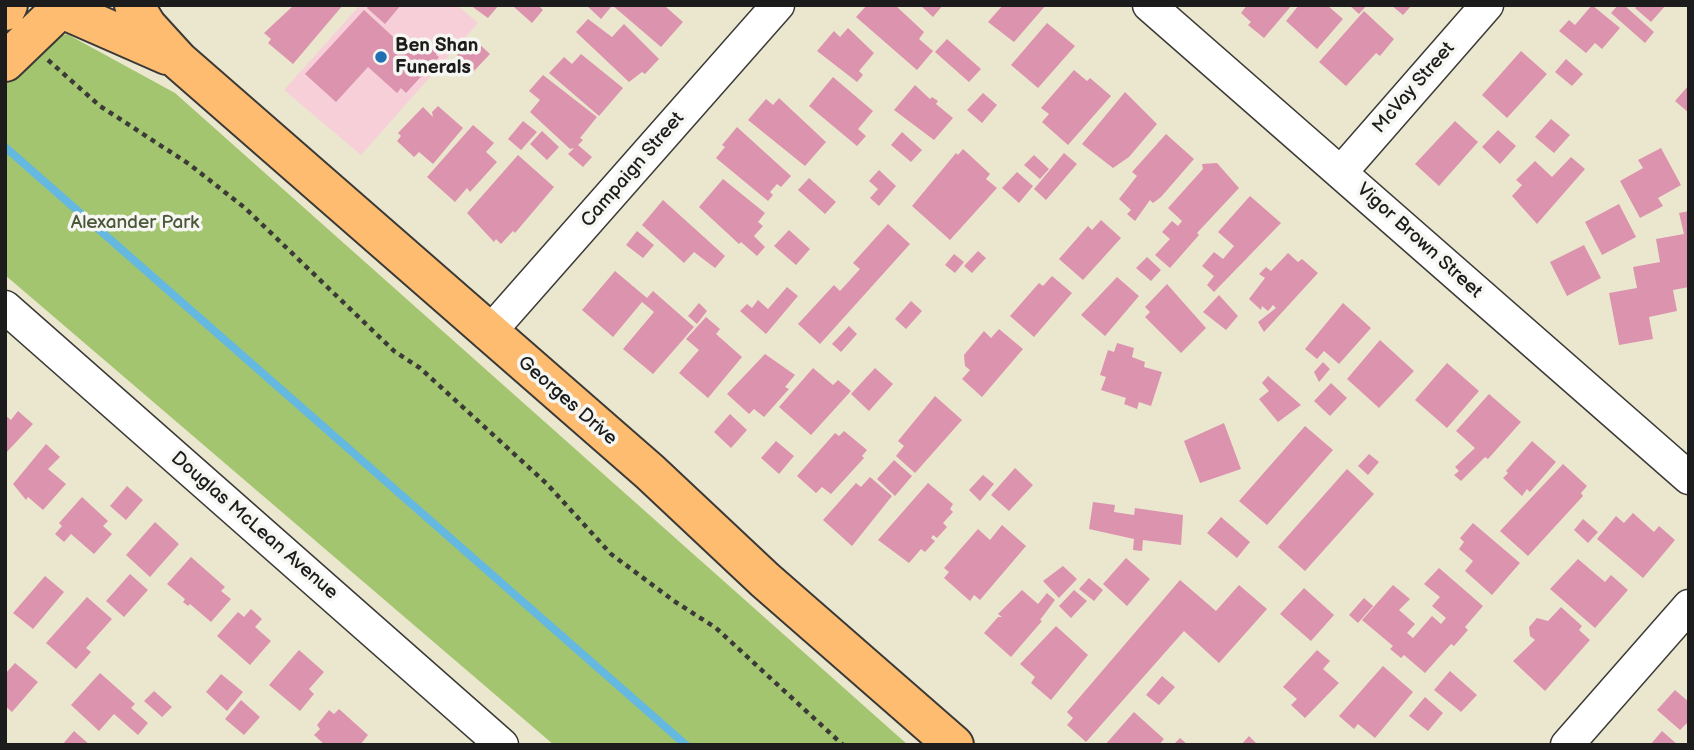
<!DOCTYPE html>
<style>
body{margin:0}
#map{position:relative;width:1694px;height:750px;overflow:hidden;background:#ebe7cf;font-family:"Balsamiq Sans",sans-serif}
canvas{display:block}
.frame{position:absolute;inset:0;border:7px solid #1c1c1c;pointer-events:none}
</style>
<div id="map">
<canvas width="1694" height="750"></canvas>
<div class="frame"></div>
</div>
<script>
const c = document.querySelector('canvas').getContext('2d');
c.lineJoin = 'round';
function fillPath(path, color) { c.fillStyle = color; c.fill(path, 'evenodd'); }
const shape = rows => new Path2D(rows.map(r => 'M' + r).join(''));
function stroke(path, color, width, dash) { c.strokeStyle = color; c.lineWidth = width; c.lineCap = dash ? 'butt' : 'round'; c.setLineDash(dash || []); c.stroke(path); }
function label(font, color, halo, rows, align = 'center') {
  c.font = font + ' "Balsamiq Sans",sans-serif'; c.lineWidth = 7; c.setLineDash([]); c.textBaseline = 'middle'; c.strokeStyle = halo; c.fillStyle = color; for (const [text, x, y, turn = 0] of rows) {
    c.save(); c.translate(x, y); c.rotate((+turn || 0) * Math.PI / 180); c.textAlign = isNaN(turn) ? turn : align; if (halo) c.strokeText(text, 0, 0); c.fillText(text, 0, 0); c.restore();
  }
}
fillPath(shape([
 [360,5,457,5,478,23,361,155,284,90]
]), '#f6cfd8');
fillPath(shape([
 [67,34,175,93,908,745,554,745,5,275,5,67,19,50]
]), '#a3c56f');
stroke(shape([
 [5,147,686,745]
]), '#65b8e0', 8);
fillPath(shape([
 [294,5,343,5,293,64,268,43,271,39,264,33],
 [369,5,401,5,385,24,367,8],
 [470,5,499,5,488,18],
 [516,5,538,5,543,10,532,23,514,7],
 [586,5,609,5,611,7,601,19],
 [612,5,668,5,666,7,683,22,661,47],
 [867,5,895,5,924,32,919,39,933,51,917,70,856,17],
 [920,5,943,5,933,17],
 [1003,5,1046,5,1014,42,988,22],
 [1247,5,1292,5,1264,38,1248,25,1251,22,1241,13],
 [1299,5,1327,5,1343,19,1317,49,1286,21],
 [1349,5,1367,5,1359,14],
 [1391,5,1412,5,1403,15],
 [1592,5,1620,28,1602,49,1595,43,1586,53,1559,31,1569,20,1575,25],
 [1618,5,1624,5,1654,32,1645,43,1611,13],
 [1638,5,1666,5,1651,22,1635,8],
 [364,10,414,56,424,45,438,52,436,55,439,57,406,93,401,88,397,93,368,67,336,102,305,74],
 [1364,11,1394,39,1380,56,1376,53,1346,86,1319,62],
 [588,19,612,37,624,24,659,59,645,74,642,72,629,82,576,32],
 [1047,23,1075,46,1038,88,1011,65],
 [848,28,874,53,859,71,863,75,857,82,817,51,834,31,840,37],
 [947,39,981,69,969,82,935,52],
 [476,41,490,54,473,72,457,55,469,42,472,45],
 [1521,51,1547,74,1507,118,1482,95],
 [581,54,623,88,599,116,549,73,564,57,572,64],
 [1566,59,1583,74,1572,86,1555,72],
 [1074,70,1087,81,1090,78,1111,96,1068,145,1042,122,1049,114,1041,108],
 [543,75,597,117,580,138,583,140,578,145,592,157,583,167,568,154,574,148,570,149,530,112,540,100,529,91],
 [833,77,873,111,858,129,866,136,857,146,809,106],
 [915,85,930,99,932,97,938,101,936,104,953,118,934,140,894,110],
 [1689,85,1689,113,1675,101],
 [1125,92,1157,124,1129,157,1113,168,1082,144],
 [983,93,997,105,982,123,967,110],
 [779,98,826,142,805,166,748,120,766,99,773,105],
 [438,106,463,128,433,164,419,152,414,157,397,141,401,136,398,133,423,107,433,117,432,112],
 [1551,119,1570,135,1554,153,1535,137],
 [523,121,537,132,521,150,508,139],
 [1455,121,1478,142,1439,186,1415,164],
 [473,125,494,143,486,152,497,162,470,192,467,188,455,202,427,177],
 [737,127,791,176,781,187,777,184,770,192,773,195,768,201,716,158,725,147,722,145],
 [1498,130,1516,146,1500,164,1482,147],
 [542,131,559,147,547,160,530,144],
 [902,132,922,150,911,162,891,145],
 [1166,134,1194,159,1161,197,1153,203,1150,200,1135,221,1127,214,1131,210,1119,199,1137,176,1132,172],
 [1661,148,1681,185,1658,198,1663,206,1640,218,1620,181,1643,168,1638,160],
 [963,149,990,174,986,179,997,188,950,240,912,206,956,153,958,155],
 [1064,153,1077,164,1046,200,1034,189],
 [518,155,554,187,515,233,513,231,501,244,496,239,494,242,467,213],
 [1034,155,1049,169,1040,179,1024,165],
 [1571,157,1585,169,1537,224,1512,196,1522,185,1516,180,1535,161,1552,177],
 [1217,163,1239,188,1197,233,1199,235,1170,268,1155,255,1170,239,1162,232,1172,221,1178,226,1182,221,1168,208,1203,169,1202,164],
 [879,170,896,186,879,206,870,198,878,189,869,181],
 [1017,172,1033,186,1019,203,1002,188],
 [809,178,836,202,825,214,798,190],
 [723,179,765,213,758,222,763,226,754,236,765,247,757,256,741,242,739,244,699,207],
 [1250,196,1281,223,1214,292,1207,285,1214,276,1202,266,1214,252,1223,259,1234,246,1218,232],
 [663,200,725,256,715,268,694,252,684,263,642,225],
 [1619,204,1636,237,1602,255,1585,222],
 [1689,211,1689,287,1673,290,1677,311,1649,317,1653,339,1619,345,1609,293,1637,288,1633,267,1660,262,1656,239,1684,234,1679,213],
 [1101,220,1121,238,1083,280,1059,259,1088,226,1092,230],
 [888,224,910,244,820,344,798,324,834,285,840,291,860,269,853,263],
 [789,230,810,249,796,265,774,246],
 [637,231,654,245,643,258,626,245],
 [1584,245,1601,278,1567,296,1550,262],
 [978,251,986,258,972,273,964,266],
 [1288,253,1298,262,1302,259,1318,273,1264,332,1258,322,1276,308,1273,305,1268,311,1262,306,1261,310,1249,299,1265,278,1259,274,1266,267,1271,271],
 [954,254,964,262,955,273,945,265],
 [1147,257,1161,270,1151,281,1136,268],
 [615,271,647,298,653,291,694,327,653,374,623,349,654,312,642,302,613,337,582,310],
 [1052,276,1072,293,1034,337,1010,316,1039,283,1043,286],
 [1117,277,1139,296,1105,336,1081,315],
 [1167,284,1206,328,1181,353,1145,317,1150,312,1145,307],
 [787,287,798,296,766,334,740,311,747,304,752,308,758,300,768,309],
 [1219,295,1238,316,1226,330,1203,312],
 [911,301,922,311,906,329,895,319],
 [699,303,707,311,697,324,688,316],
 [1343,303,1371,328,1339,364,1324,351,1317,359,1305,349],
 [706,317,720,329,716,334,742,357,708,398,679,373,699,350,686,339],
 [849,326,857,334,841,352,832,344],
 [999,329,1023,349,982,397,962,379,970,370,965,366,964,355,984,331,991,338],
 [1380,340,1414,371,1379,408,1347,379],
 [1117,343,1134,348,1132,357,1145,362,1144,367,1162,372,1151,406,1139,402,1137,409,1124,404,1126,398,1101,390,1106,377,1100,375,1108,350,1114,352],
 [765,354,795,375,785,387,789,389,764,417,754,409,749,414,727,394],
 [1323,362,1330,369,1319,382,1314,372],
 [1447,363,1479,391,1447,428,1415,400],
 [813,368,833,385,838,380,851,391,811,435,779,407],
 [875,368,893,384,869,411,851,394],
 [1268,376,1301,405,1278,422,1259,399,1269,391,1262,383],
 [1331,383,1347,398,1330,416,1314,401],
 [1489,394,1521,422,1488,459,1485,457,1461,481,1454,475,1459,471,1455,467,1475,448,1456,431],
 [935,396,962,420,915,473,896,456,904,446,898,441],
 [18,411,33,424,5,454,5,415,11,420],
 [730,414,747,430,731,448,714,432],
 [1224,423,1241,469,1200,483,1184,441],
 [1305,426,1333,450,1267,525,1239,501],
 [844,431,867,450,862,456,864,458,831,494,822,487,816,493,797,476,835,433,839,436],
 [776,441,794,456,779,474,761,458],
 [1532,441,1556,462,1530,492,1527,489,1522,496,1503,478,1508,473,1506,471],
 [46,444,60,457,48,469,66,484,43,510,28,497,26,500,13,484],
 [1369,454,1379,462,1368,475,1358,466],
 [894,460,912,476,895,496,877,479],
 [1563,464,1587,486,1581,493,1583,496,1528,556,1500,531],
 [1015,468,1033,485,1009,511,991,495],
 [1347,469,1374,494,1305,571,1278,547],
 [983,475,994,484,980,501,969,490],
 [870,477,892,496,852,546,823,520,856,483,861,487],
 [928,483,953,504,950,509,953,512,943,523,947,527,937,538,933,535,931,538,935,541,925,552,921,549,909,563,878,540],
 [127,486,143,500,126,520,110,506],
 [82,497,108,521,103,526,112,534,94,554,71,534,64,542,55,534,62,526,59,523],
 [1093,502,1115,505,1114,512,1134,515,1135,508,1183,515,1181,545,1143,540,1142,551,1133,550,1134,539,1089,529],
 [1633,513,1654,532,1659,526,1675,540,1643,578,1597,539,1616,516,1624,523],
 [1221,517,1250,542,1237,558,1207,533],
 [1583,519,1598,532,1588,543,1574,530],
 [155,522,179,544,150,577,126,555],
 [1473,523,1520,563,1492,595,1465,571,1473,561,1459,549,1464,542,1460,538],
 [1002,525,1026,546,980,600,974,595,970,601,944,578,949,572,944,568,978,529,990,540],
 [191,557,225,587,221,591,231,599,211,622,190,604,188,606,183,602,185,599,167,584],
 [1126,558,1150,579,1127,606,1103,584],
 [1578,559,1605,582,1611,575,1628,590,1595,628,1550,589],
 [1063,566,1077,579,1059,598,1043,581],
 [1439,568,1483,606,1465,627,1468,630,1454,646,1451,644,1425,673,1404,655,1401,658,1390,649,1393,646,1362,620,1393,585,1410,599,1399,610,1415,624,1407,633,1413,638,1432,616,1441,624,1446,618,1432,606,1440,597,1424,584],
 [130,574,148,590,124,617,106,601],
 [45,576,64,592,33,629,13,613],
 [1089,578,1103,590,1094,601,1079,589],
 [1180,580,1216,611,1239,585,1267,609,1219,663,1184,631,1086,742,1067,725,1073,718,1067,712],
 [1304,588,1334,615,1311,641,1280,614],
 [1022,590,1038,604,1047,593,1055,600,1040,620,1042,621,1011,657,984,633,998,617,1002,617,998,614],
 [1074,590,1087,601,1071,618,1059,606],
 [87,597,112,619,86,648,91,652,76,669,46,643],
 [1364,598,1373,606,1358,623,1349,615],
 [1561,607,1582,626,1579,630,1590,640,1545,691,1513,661,1535,640,1530,636,1529,627,1537,618,1548,621],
 [251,609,262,619,255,627,271,641,250,665,217,636,238,612,244,617],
 [1056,626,1088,655,1051,700,1031,683,1035,677,1020,664],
 [299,650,324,672,309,689,314,694,300,711,269,685],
 [1317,650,1330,661,1323,669,1339,683,1305,718,1291,705,1297,699,1283,687],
 [15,663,38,682,12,712,5,706,5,674],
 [1383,666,1413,692,1375,738,1358,724,1354,729,1339,716],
 [1450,671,1477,695,1461,712,1434,690],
 [100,673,135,704,131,708,148,723,138,735,114,714,99,731,71,705],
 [221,674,243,692,227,711,206,692],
 [1162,676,1175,687,1159,705,1146,695],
 [1675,690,1689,702,1689,721,1680,730,1657,710],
 [154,691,172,707,162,717,144,701],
 [1425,697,1443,713,1428,731,1409,716],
 [241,700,260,717,244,735,225,719],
 [339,709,368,735,360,745,325,745,314,735,320,729,317,725,329,710,334,714],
 [1134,712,1164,739,1159,745,1105,745],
 [74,731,90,745,62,745],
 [1662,731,1678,745,1650,745],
 [1249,736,1258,745,1241,745],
 [1180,738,1188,745,1173,745]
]), '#dc93ae');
const minor = shape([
 [1149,5,1689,478],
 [1342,171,1487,5],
 [5,307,502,745],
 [488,334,778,5],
 [1567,745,1689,606]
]);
const major = shape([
 [134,5,147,26,178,60,650,472,765,580,954,745],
 [5,11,8,5],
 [69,12,167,55],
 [5,62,57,12]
]);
stroke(minor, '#3b3a37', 35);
stroke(major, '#3b3a37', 42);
stroke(shape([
 [48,60,100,106,189,164,245,208,394,351,420,368,547,484,611,554,674,601,716,628,843,745]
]), '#3b3a37', 4.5, [5, 5]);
stroke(minor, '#fff', 32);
stroke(major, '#febc70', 38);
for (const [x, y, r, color] of [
 [381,57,7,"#1f6fb2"]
]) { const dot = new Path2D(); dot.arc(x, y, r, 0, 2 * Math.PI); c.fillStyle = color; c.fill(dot); stroke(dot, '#f6f6f2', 2.5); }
label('bold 19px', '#1c1c1c', '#f6f6f2', [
 ["Ben Shan",395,46],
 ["Funerals",395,68]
], 'left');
label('19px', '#1c1c1c', '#f6f6f2', [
 ["McVay Street",1414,88,-49],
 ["Campaign Street",633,170,-49],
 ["Vigor Brown Street",1419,241,42],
 ["Georges Drive",567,401,41],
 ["Douglas McLean Avenue",254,526,41]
]);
label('19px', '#4b5739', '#f6f6f2', [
 ["Alexander Park",135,223]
]);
</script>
